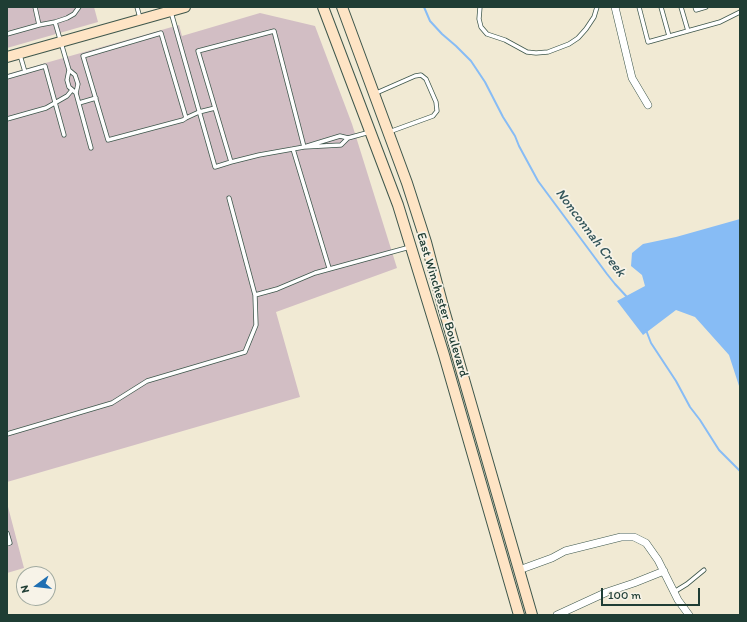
<!DOCTYPE html>
<style>
body{margin:0}
#map{position:relative;width:747px;height:622px;overflow:hidden;background:#f1ead4;font-family:Itim,sans-serif}
canvas{display:block}
.frame{position:absolute;inset:0;border:8px solid #1f3d34;pointer-events:none}
.north{position:absolute;left:16px;top:566px;width:40px;height:40px;box-sizing:border-box;background:#f7f3e8;border:1px solid #a1aaa0;border-radius:50%;rotate:255deg;font-size:11px;font-weight:700;line-height:16px;text-align:center;color:#1f3d34}
.north::after{content:'';display:block;margin:auto;width:14px;height:18px;background:#1f6fb2;clip-path:polygon(50% 0,100% 100%,50% 72%,0 100%)}
.scale{position:absolute;left:601px;top:588px;width:99px;height:18px;box-sizing:border-box;border:2px solid #1f3d34;border-top:0;padding-left:5px;font-size:12px;line-height:14px;white-space:nowrap;color:#1f3d34;-webkit-text-stroke:3px #f7f3e8;paint-order:stroke}
</style>
<div id="map">
<canvas width="747" height="622"></canvas>
<div class="frame"></div>
<div class="north">N</div>
<div class="scale">100 m</div>
</div>
<script>
const c = document.querySelector('canvas').getContext('2d');
c.lineJoin = 'round';
function fillPath(path, color) { c.fillStyle = color; c.fill(path, 'evenodd'); }
const shape = rows => new Path2D(rows.map(r => 'M' + r).join(''));
function stroke(path, color, width, dash) { c.strokeStyle = color; c.lineWidth = width; c.lineCap = dash ? 'butt' : 'round'; c.setLineDash(dash || []); c.stroke(path); }
function label(font, color, halo, rows, align = 'center') {
  c.font = font + ' Itim,sans-serif'; c.lineWidth = 3.5; c.setLineDash([]); c.textBaseline = 'middle'; c.strokeStyle = halo; c.fillStyle = color; for (const [text, x, y, turn = 0] of rows) {
    c.save(); c.translate(x, y); c.rotate((+turn || 0) * Math.PI / 180); c.textAlign = isNaN(turn) ? turn : align; if (halo) c.strokeText(text, 0, 0); c.fillText(text, 0, 0); c.restore();
  }
}
fillPath(shape([
 [7,7,94,7,98,22,7,48],
 [260,13,315,26,352,124,397,268,276,312,300,397,7,482,7,74,179,25,182,36],
 [7,503,24,568,7,573]
]), '#d2bec4');
fillPath(shape([
 [740,219,740,389,729,355,695,317,676,310,643,335,617,301,645,286,642,275,631,266,632,253,643,244,676,237]
]), '#87bcf5');
stroke(shape([
 [424,7,430,21,442,34,456,46,471,61,485,82,503,117,515,136,519,146,538,181,607,274,615,284,627,297],
 [646,330,651,343,676,381,690,407,700,420,719,450,740,471]
]), '#87bcf5', 2);
const lane = shape([
 [35,7,39,25],
 [137,7,140,18],
 [480,7,479,19,481,27,487,34,505,40,527,52,536,53,548,52,569,44,578,38,586,29,594,17,597,7],
 [639,7,648,42,720,22,740,12],
 [661,7,669,36],
 [681,7,688,31],
 [695,7,696,10,706,7],
 [171,12,215,167,231,162,259,155,304,147,274,31,198,51,231,162],
 [7,34,39,25,55,22],
 [20,55,25,72],
 [69,70,75,75,78,84,76,93,69,87,67,80,69,70,55,22,67,18,74,14,79,7],
 [7,77,45,66,64,135],
 [76,93,91,148],
 [374,94,415,76,421,75,426,79,436,102,437,111,433,116,389,132],
 [79,103,96,98],
 [186,118,161,33,83,56,108,140,183,120,186,118,199,112,215,108],
 [7,119,46,108,67,96,72,90],
 [348,138,340,136,304,147,341,145,348,138,370,132],
 [293,149,329,268],
 [229,198,255,295,277,289,315,273,410,247],
 [7,434,112,403,147,381,245,352,256,325,255,295],
 [7,533,10,543,7,544],
 [674,592,687,584,704,570]
]);
const street = shape([
 [615,7,632,78,648,105],
 [519,570,552,558,565,551,621,537,634,537,646,543,658,560,678,600,689,615],
 [557,615,607,592,634,583,664,571]
]);
const secondary = shape([
 [323,7,398,205,444,355,519,615],
 [342,7,407,183,426,242,444,310,532,615],
 [7,57,185,7]
]);
stroke(lane, '#3e574c', 5);
stroke(street, '#3e574c', 8);
stroke(secondary, '#3e574c', 12);
stroke(lane, '#fff', 3.5);
stroke(street, '#fff', 7);
stroke(secondary, '#fee4c5', 10);
label('13px', '#1f3d34', '#f7f3e8', [
 ["East Winchester Boulevard",442,305,73]
]);
label('italic 14px', '#34565b', '#f7f3e8', [
 ["Nonconnah Creek",590,233,53]
]);
</script>
